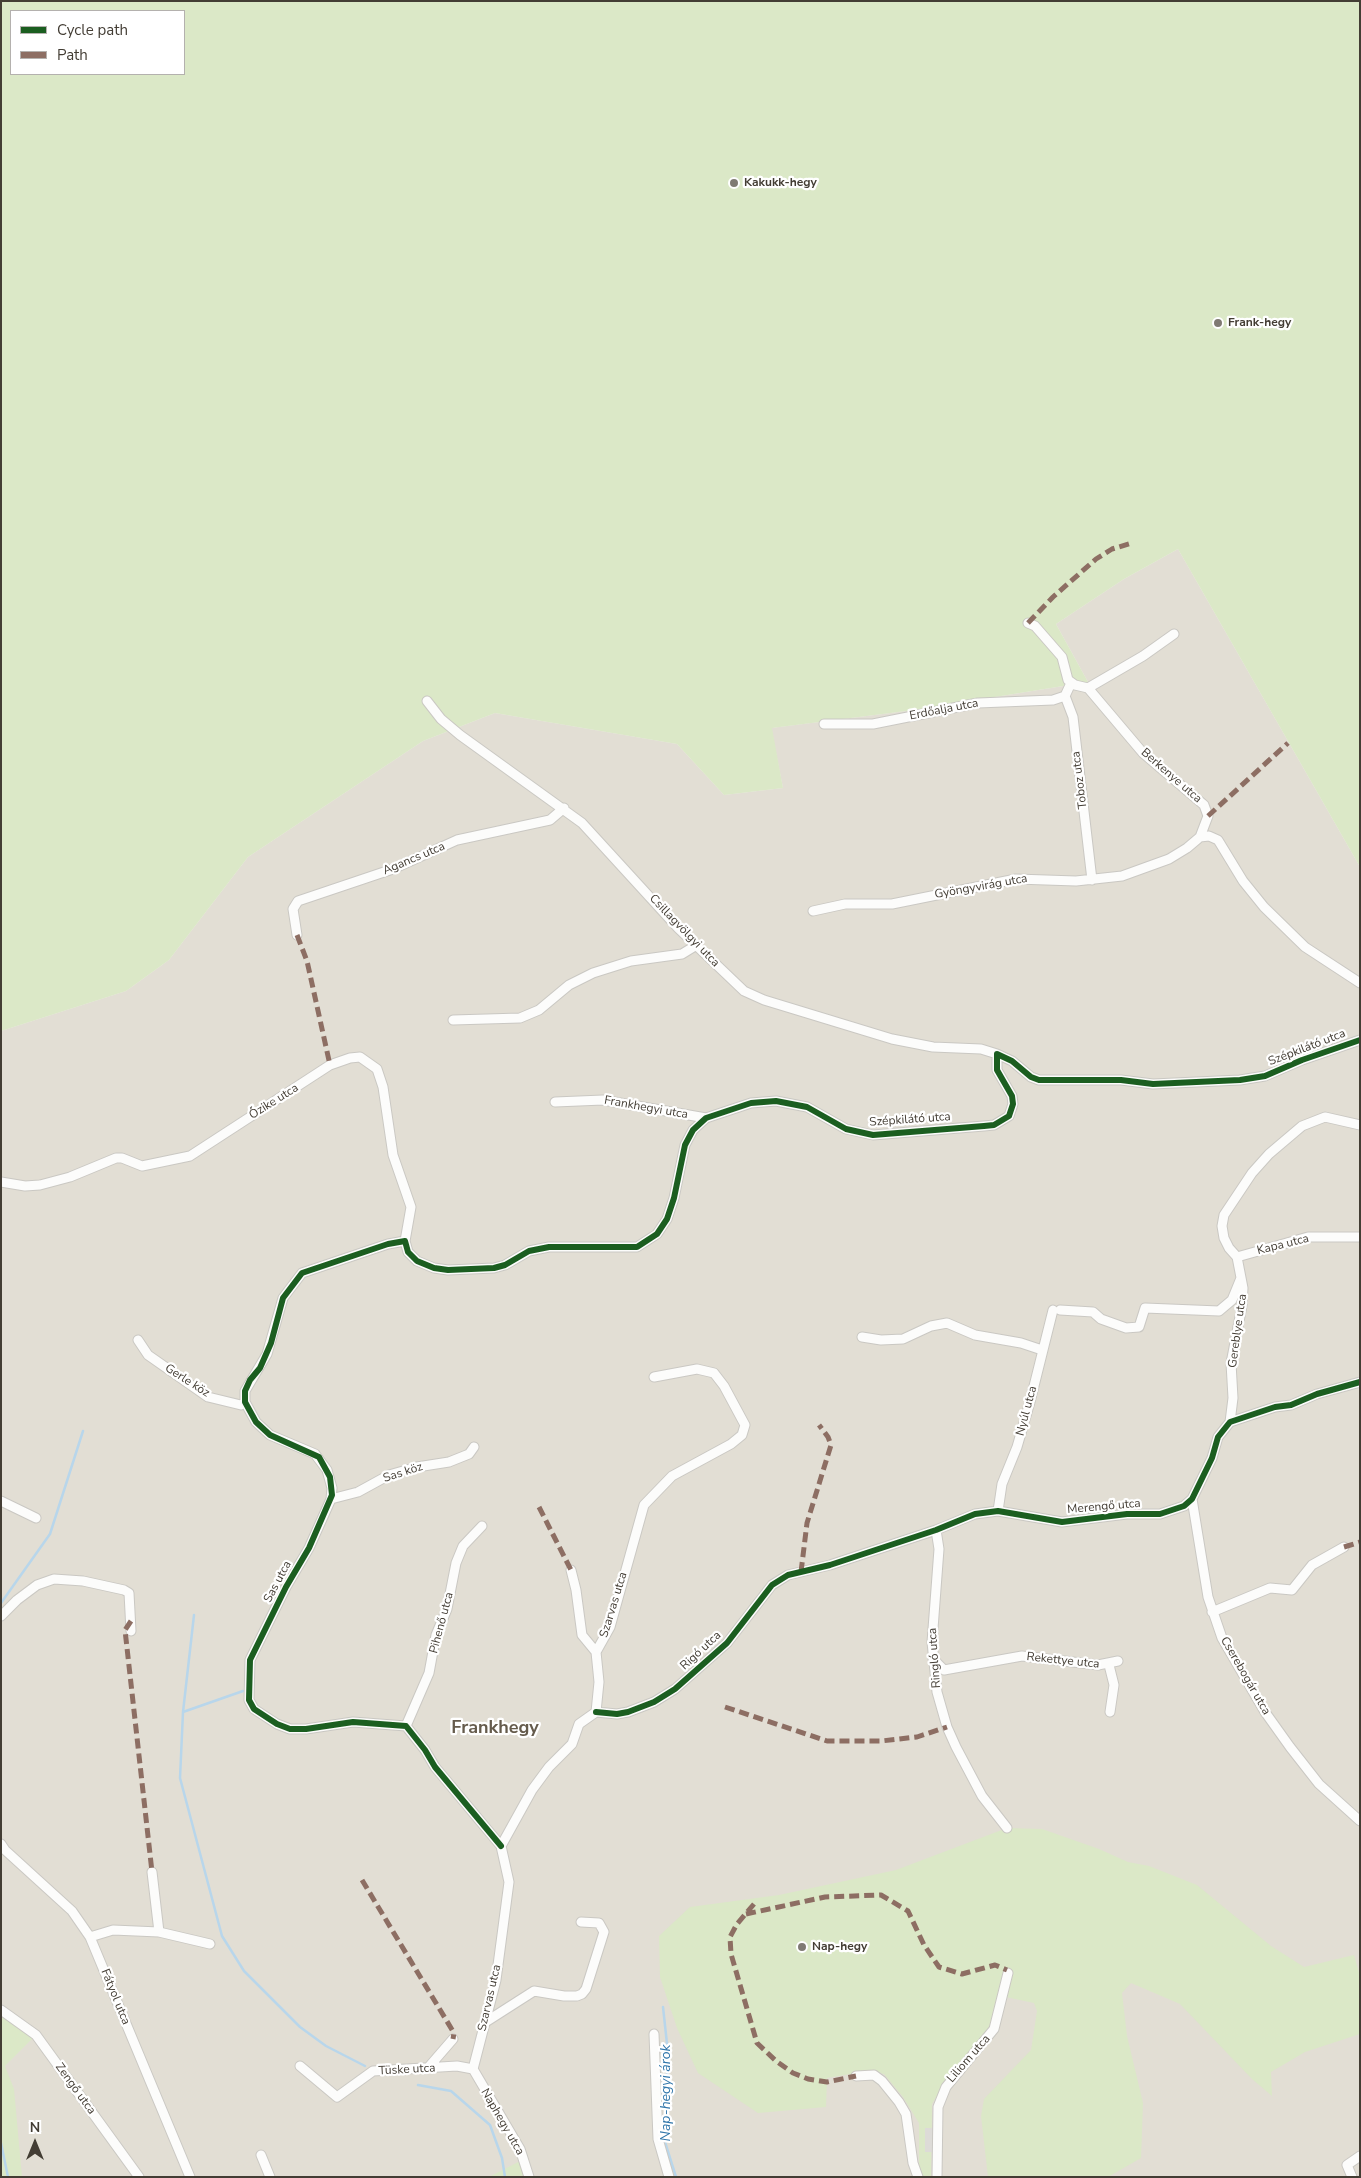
<!DOCTYPE html>
<meta charset="utf-8">
<style>
body{margin:0}
#map{position:relative;width:1361px;height:2178px;overflow:hidden;background:#eeece7;font-family:"Nunito Sans",sans-serif}
canvas{display:block}
.frame{position:absolute;inset:0;border:2px solid #433d34;pointer-events:none}
.legend{position:absolute;left:10px;top:10px;width:175px;height:65px;box-sizing:border-box;background:#fff;border:1px solid #b4b1ae;margin:0;padding:6px 9px;list-style:none;font-size:15px;color:#433d34}
.legend li{display:flex;align-items:center;gap:10px;height:25px}
.legend b{width:25px;border:1px solid #b4b1ae}
.north{position:absolute;left:10px;top:2118px;width:50px;height:50px;-webkit-text-stroke:4px #fff;paint-order:stroke;rotate:0deg;font-size:14px;font-weight:700;line-height:20px;text-align:center;color:#433d34}
.north::after{content:'';display:block;margin:auto;width:18px;height:22px;background:#433d34;clip-path:polygon(50% 0,100% 100%,50% 72%,0 100%)}
</style>
<div id="map">
<canvas width="1361" height="2178"></canvas>
<div class="frame"></div>
<ul class="legend">
<li><b style="height:6px;background:#1b5e20"></b>Cycle path</li>
<li><b style="height:6px;background:#8d6e63"></b>Path</li>
</ul>
<div class="north">N</div>
</div>
<script>
const c = document.querySelector('canvas').getContext('2d');
c.lineJoin = 'round';
function fillPath(path, color) { c.fillStyle = color; c.fill(path, 'evenodd'); }
const shape = rows => new Path2D(rows.map(r => 'M' + r).join(''));
function stroke(path, color, width, dash) { c.strokeStyle = color; c.lineWidth = width; c.lineCap = dash ? 'butt' : 'round'; c.setLineDash(dash || []); c.stroke(path); }
function label(font, color, halo, rows, align = 'center') {
  c.font = font + ' "Nunito Sans",sans-serif'; c.lineWidth = 4.5; c.setLineDash([]); c.textBaseline = 'middle'; c.strokeStyle = halo; c.fillStyle = color; for (const [text, x, y, turn = 0] of rows) {
    c.save(); c.translate(x, y); c.rotate((+turn || 0) * Math.PI / 180); c.textAlign = isNaN(turn) ? turn : align; if (halo) c.strokeText(text, 0, 0); c.fillText(text, 0, 0); c.restore();
  }
}
fillPath(shape([
 [1178,549,1360,867,1360,2177,1,2177,1,1031,126,991,169,960,248,857,423,741,495,713,677,744,724,795,783,788,771,728,914,710,1088,682,1056,624,1124,579]
]), '#e2ded4');
fillPath(shape([
 [1,1,1360,1,1360,867,1178,549,1124,579,1056,624,1088,682,914,710,772,728,783,788,724,795,677,744,495,713,423,741,248,857,169,960,126,991,1,1031],
 [11,11,184,11,184,74,11,74],
 [1007,1828,1042,1829,1099,1849,1128,1862,1149,1866,1197,1885,1271,1946,1304,1967,1354,1955,1360,1976,1360,2034,1305,2052,1271,2072,1272,2096,1252,2079,1180,2004,1131,1983,1122,1993,1127,2036,1143,2103,1141,2158,1108,2177,988,2177,981,2116,984,2099,1031,2050,1037,2011,1034,2003,1001,1996,998,2010,987,2032,950,2074,932,2104,931,2177,922,2177,919,2173,919,2123,903,2097,884,2074,869,2071,827,2078,826,2107,758,2113,698,2073,677,2028,660,1977,659,1936,690,1907,779,1895,896,1870],
 [1,2014,33,2038,5,2066,14,2089,22,2177,1,2177],
 [524,2159,529,2177,489,2177]
]), '#dbe8c7');
fillPath(shape([
 [925,2128,933,2128,933,2152,925,2152]
]), '#dddbd7');
stroke(shape([
 [1,1603,50,1534,83,1431],
 [194,1615,183,1712,180,1778,222,1936,244,1971,300,2027,326,2046,365,2066],
 [183,1712,243,1691],
 [663,2007,668,2053,664,2139,676,2177],
 [418,2085,451,2091,490,2125,502,2158,505,2177],
 [1,2143,8,2177]
]), '#b8d6eb', 2.5);
const street = shape([
 [1028,623,1035,626,1062,657,1068,680,1075,685,1088,688,1143,656,1174,634],
 [1071,683,1065,696,1073,717,1092,880],
 [1088,688,1143,753,1204,805,1208,816,1200,837,1209,836,1218,840,1243,881,1264,907,1305,947,1360,983],
 [427,701,441,719,460,735,582,823,678,928,744,991,764,1000,892,1039,933,1047,981,1049,997,1054],
 [824,724,873,724,978,703,1053,700,1065,696],
 [813,911,845,904,892,904,1016,879,1076,881,1122,876,1169,859,1187,848,1200,837],
 [297,935,293,909,298,901,393,869,457,840,550,820,564,808],
 [453,1020,520,1018,539,1010,569,985,593,973,631,961,682,954,695,946],
 [555,1102,603,1100,706,1118],
 [1,1182,25,1186,40,1185,70,1177,116,1158,122,1158,142,1166,190,1156,330,1065,350,1058,360,1057,377,1069,383,1087,393,1155,411,1207,405,1241],
 [405,1241,408,1252,417,1261,434,1268,448,1270,494,1268,505,1265,529,1251,549,1247,637,1247,657,1234,667,1219,674,1198,685,1145,693,1130,706,1118,751,1103,776,1101,807,1107,846,1129,873,1135,984,1126,994,1125,1009,1116,1013,1104,1012,1096,997,1070,997,1054,1012,1061,1031,1077,1039,1080,1121,1080,1153,1084,1240,1080,1265,1076,1302,1060,1360,1040],
 [405,1241,388,1244,302,1273,283,1298,267,1354,245,1391,245,1402,256,1422,270,1435,315,1454,327,1470,332,1488,331,1499,309,1548,286,1587,250,1660,249,1700,254,1709,277,1724,290,1729,306,1729,353,1722,406,1726,425,1750,435,1767,501,1846],
 [1237,1257,1308,1237,1360,1237],
 [1060,1310,1093,1312,1101,1319,1126,1328,1139,1327,1145,1308,1219,1311,1232,1300,1241,1278],
 [862,1337,881,1340,903,1339,931,1326,947,1323,975,1335,1021,1343,1042,1350],
 [138,1340,148,1355,208,1397,241,1405,245,1402],
 [1230,1422,1233,1398,1231,1363,1242,1306,1243,1288,1237,1257,1229,1248,1224,1238,1222,1226,1224,1215,1252,1173,1269,1154,1302,1126,1325,1117,1360,1125],
 [331,1499,358,1492,389,1475,417,1467,449,1462,469,1454,474,1447],
 [1192,1499,1208,1597,1222,1638,1265,1712,1290,1747,1319,1784,1360,1821],
 [1,1501,36,1518],
 [998,1511,1002,1484,1017,1447,1030,1402,1053,1310],
 [936,1530,939,1549,932,1642,937,1692,947,1727,956,1747,982,1796,1007,1828],
 [571,1570,576,1590,582,1635,596,1652],
 [1212,1612,1270,1588,1292,1590,1312,1565,1344,1547],
 [1,1616,17,1600,37,1585,54,1579,83,1581,124,1590,129,1593,131,1631],
 [933,1659,944,1670,1022,1656,1098,1665,1118,1661],
 [1109,1665,1114,1685,1110,1712],
 [596,1712,617,1714,628,1712,654,1702,675,1689,727,1643,772,1585,788,1575,830,1565,936,1530,975,1514,998,1511,1062,1522,1127,1514,1160,1514,1184,1506,1192,1499,1212,1458,1218,1437,1230,1422,1275,1407,1291,1405,1317,1394,1360,1382],
 [596,1712,599,1682,596,1652,610,1627,644,1505,672,1476,731,1444,742,1435,745,1425,724,1386,714,1373,697,1369,654,1377],
 [406,1726,429,1673,436,1635,447,1609,456,1563,463,1546,482,1526],
 [1,1844,5,1850,72,1911,90,1937,190,2177],
 [152,1872,159,1932],
 [90,1937,113,1930,159,1932,210,1944],
 [1,2010,36,2035,139,2177],
 [484,2023,534,1991,564,1996,577,1996,582,1994,586,1989,604,1932,599,1923,581,1922],
 [654,2034,658,2139,669,2177],
 [300,2066,337,2097,373,2071,457,2066,473,2069],
 [427,2069,453,2039],
 [473,2069,496,1980,509,1882,501,1846,532,1790,549,1767,572,1744,579,1724,596,1712],
 [473,2069,520,2149,529,2177],
 [856,2076,874,2075,882,2081,899,2102,906,2114,913,2163,918,2177],
 [261,2155,270,2177],
 [937,2177,938,2107,946,2087,994,2029,1008,1973],
 [1352,2177,1347,2165,1360,2156]
]);
stroke(street, '#cac8c3', 11);
stroke(street, '#fcfcfb', 9);
stroke(shape([
 [1028,623,1053,597,1096,559,1112,549,1132,543],
 [1208,816,1288,743],
 [297,935,307,961,330,1065],
 [539,1507,571,1570],
 [1344,1547,1360,1542],
 [801,1572,807,1523,831,1445,828,1437,819,1425],
 [131,1621,125,1630,152,1872],
 [725,1707,827,1741,881,1741,917,1737,947,1727],
 [362,1880,454,2033,453,2039],
 [754,1904,737,1924,730,1937,731,1954,757,2043,776,2061,793,2073,808,2079,827,2082,856,2076],
 [746,1914,825,1897,881,1895,908,1911,924,1945,939,1967,962,1974,995,1965,1007,1970]
]), '#8d6e63', 5, [10, 5]);
stroke(shape([
 [596,1712,617,1714,628,1712,654,1702,675,1689,727,1643,772,1585,788,1575,830,1565,936,1530,975,1514,998,1511,1062,1522,1127,1514,1160,1514,1184,1506,1192,1499,1212,1458,1218,1437,1230,1422,1275,1407,1291,1405,1317,1394,1360,1382],
 [501,1846,435,1767,425,1750,406,1726,353,1722,306,1729,290,1729,277,1724,254,1709,249,1700,250,1660,286,1587,309,1548,332,1495,330,1477,319,1457,270,1435,256,1422,245,1402,245,1391,250,1380,260,1368,271,1343,283,1298,302,1273,388,1244,405,1241,408,1252,417,1261,434,1268,448,1270,494,1268,505,1265,529,1251,549,1247,637,1247,657,1234,667,1219,674,1198,685,1145,693,1130,706,1118,751,1103,776,1101,807,1107,846,1129,873,1135,984,1126,994,1125,1009,1116,1013,1104,1012,1096,997,1070,997,1054,1012,1061,1031,1077,1039,1080,1121,1080,1153,1084,1240,1080,1265,1076,1302,1060,1360,1040]
]), '#1b5e20', 6);
for (const [x, y, r, color] of [
 [734,183,5,"#7f7a73"],
 [1218,323,5,"#7f7a73"],
 [802,1947,5,"#7f7a73"]
]) { const dot = new Path2D(); dot.arc(x, y, r, 0, 2 * Math.PI); c.fillStyle = color; c.fill(dot); stroke(dot, '#fff', 2); }
label('bold 12px', '#433d34', '#fff', [
 ["Kakukk-hegy",744,183],
 ["Frank-hegy",1228,323],
 ["Nap-hegy",812,1947]
], 'left');
label('12px', '#433d34', '#fff', [
 ["Erdőalja utca",944,710,-11],
 ["Berkenye utca",1171,776,41],
 ["Toboz utca",1080,780,-97],
 ["Agancs utca",414,859,-23],
 ["Gyöngyvirág utca",981,887,-10],
 ["Csillagvölgyi utca",684,931,46],
 ["Szépkilátó utca",1307,1048,-21],
 ["Őzike utca",274,1102,-32],
 ["Frankhegyi utca",646,1108,10],
 ["Szépkilátó utca",910,1120,-4],
 ["Kapa utca",1283,1245,-14],
 ["Gereblye utca",1238,1331,-82],
 ["Gerle köz",187,1381,33],
 ["Nyúl utca",1027,1411,-75],
 ["Sas köz",403,1473,-18],
 ["Merengő utca",1104,1507,-5],
 ["Sas utca",278,1582,-62],
 ["Szarvas utca",614,1605,-73],
 ["Pihenő utca",442,1623,-75],
 ["Rigó utca",701,1651,-43],
 ["Ringló utca",935,1658,-94],
 ["Rekettye utca",1063,1661,6],
 ["Cserebogár utca",1245,1676,60],
 ["Fátyol utca",115,1997,68],
 ["Szarvas utca",490,1998,-77],
 ["Liliom utca",969,2059,-49],
 ["Tüske utca",407,2070,-3],
 ["Zengő utca",75,2089,54],
 ["Naphegy utca",502,2122,60]
]);
label('italic 14px', '#3277ab', '#fff', [
 ["Nap-hegyi árok",667,2093,-90]
]);
label('bold 18px', '#655b4c', '#fff', [
 ["Frankhegy",495,1729]
]);
</script>
